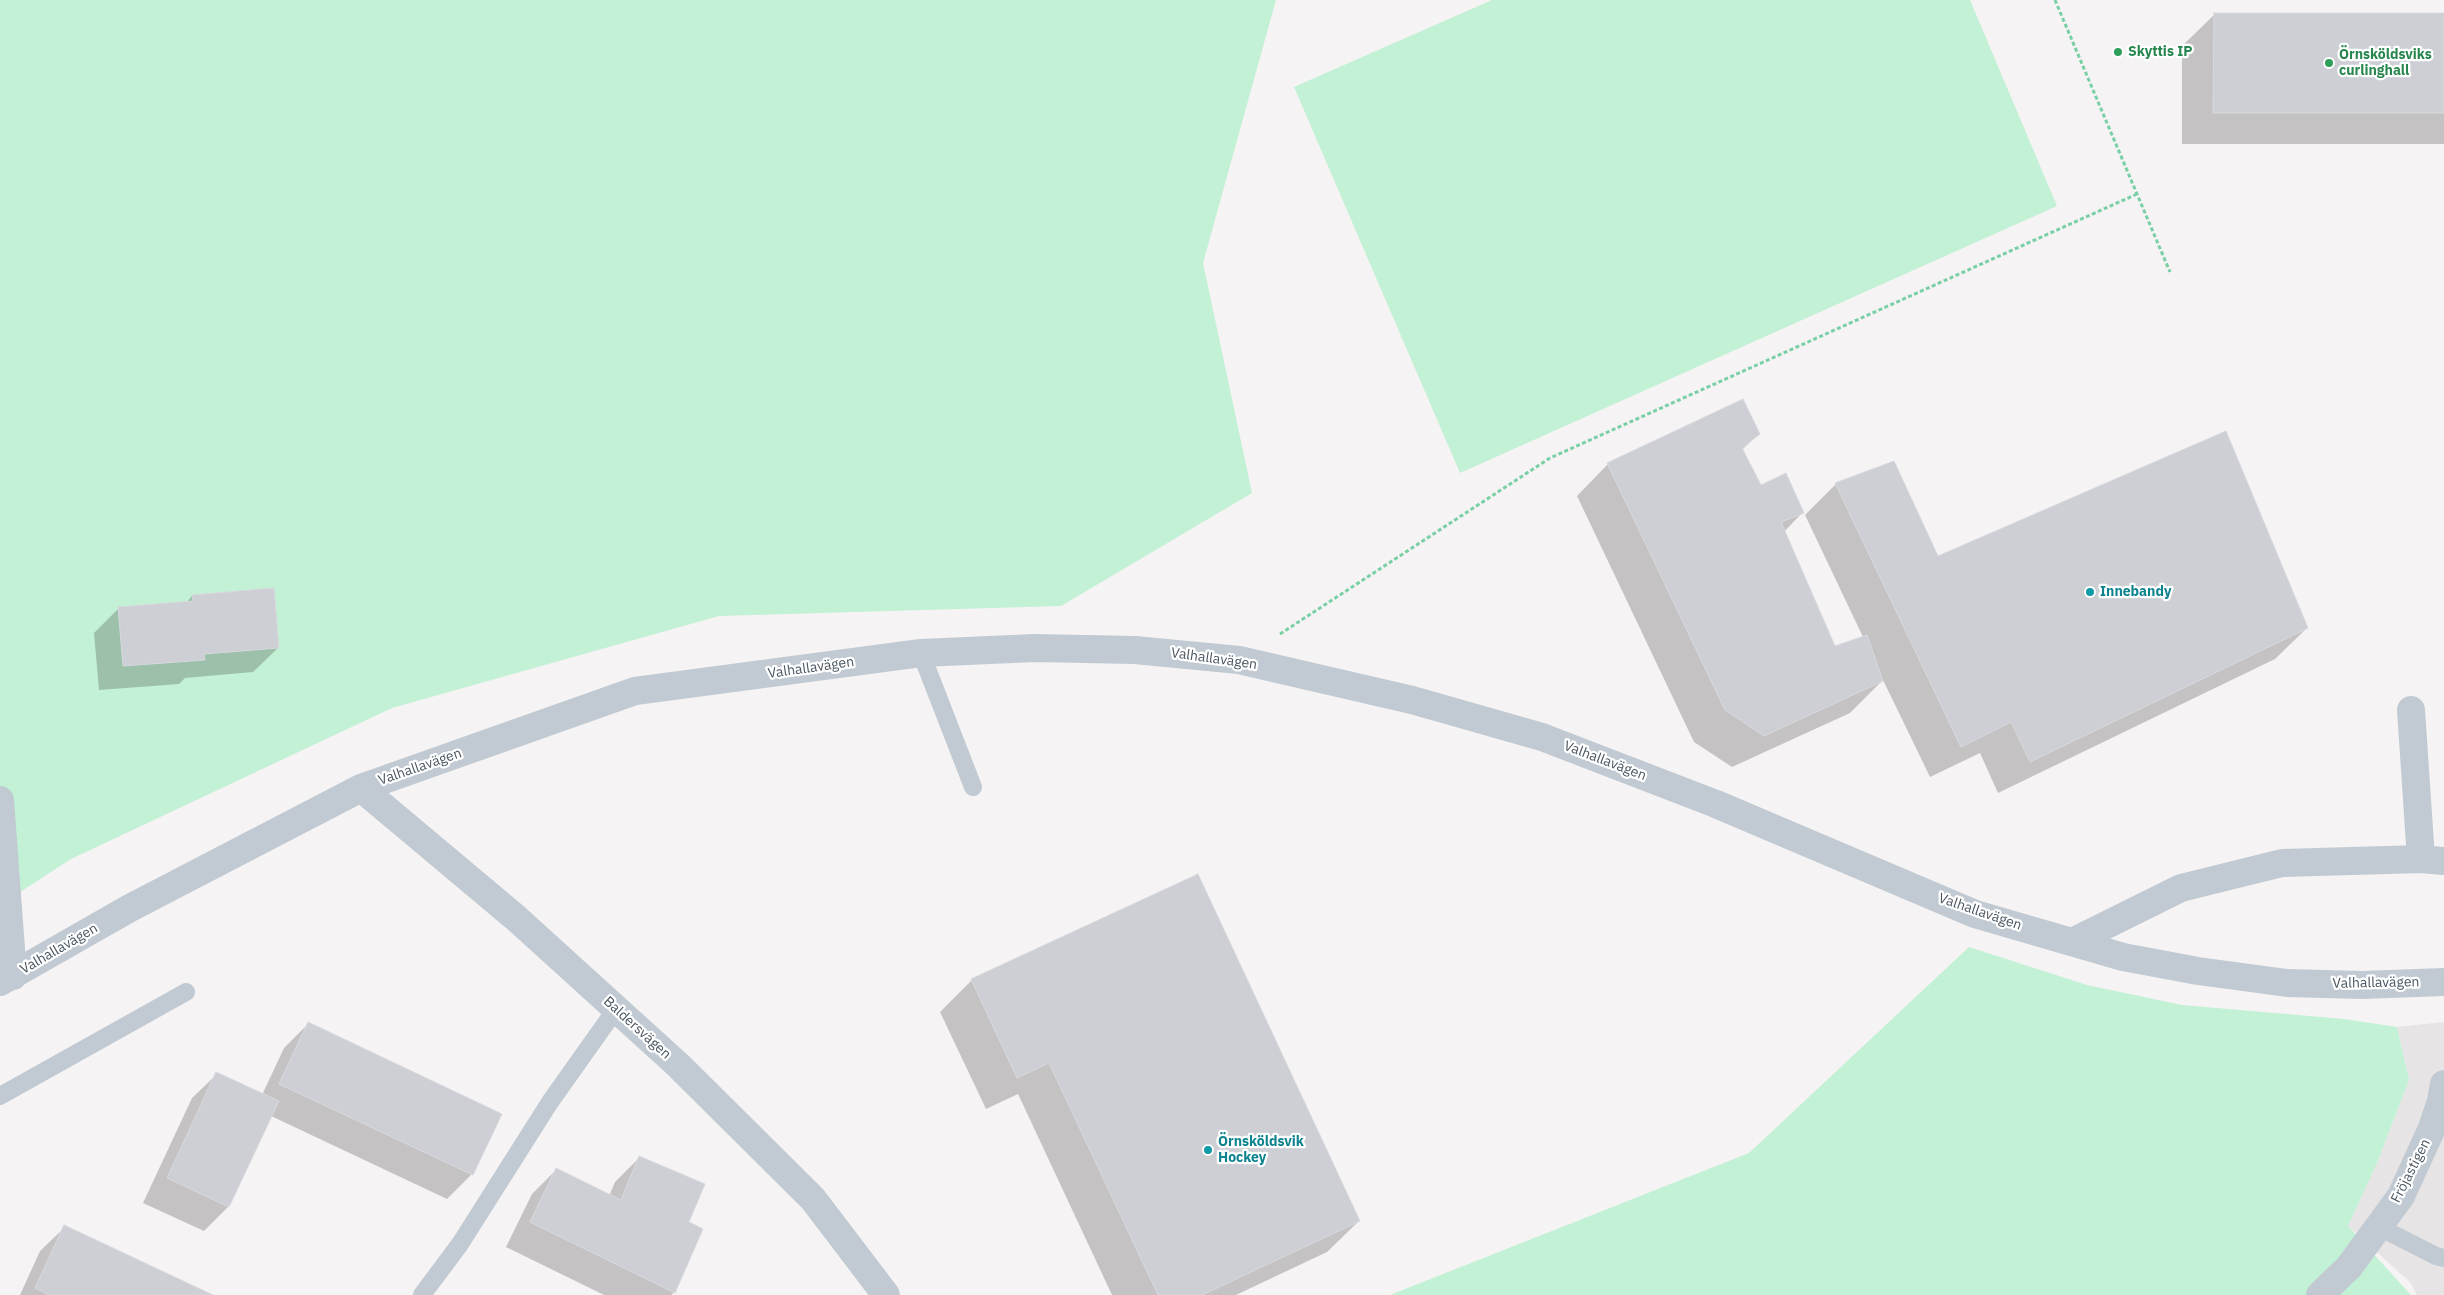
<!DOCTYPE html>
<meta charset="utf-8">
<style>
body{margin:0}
canvas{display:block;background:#f5f3f3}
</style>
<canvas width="2444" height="1295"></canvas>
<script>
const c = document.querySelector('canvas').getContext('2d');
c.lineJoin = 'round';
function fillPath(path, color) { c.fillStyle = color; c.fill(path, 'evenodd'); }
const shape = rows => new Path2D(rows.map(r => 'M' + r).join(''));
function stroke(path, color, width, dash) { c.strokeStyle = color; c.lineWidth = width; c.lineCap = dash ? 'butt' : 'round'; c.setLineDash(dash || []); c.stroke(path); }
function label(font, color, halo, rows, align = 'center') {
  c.font = font + ' "IBM Plex Sans",sans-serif'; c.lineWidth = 4.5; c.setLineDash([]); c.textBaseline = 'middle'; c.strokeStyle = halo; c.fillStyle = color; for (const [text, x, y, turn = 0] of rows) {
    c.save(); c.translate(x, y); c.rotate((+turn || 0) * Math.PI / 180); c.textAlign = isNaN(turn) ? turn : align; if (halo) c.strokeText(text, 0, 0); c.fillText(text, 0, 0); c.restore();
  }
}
fillPath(shape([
 [2444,1022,2444,1295,2417,1295,2411,1283,2348,1226,2377,1163,2409,1080,2397,1027]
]), '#e6e4e5');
fillPath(shape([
 [0,0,1276,0,1203,263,1252,493,1061,606,719,616,392,708,71,859,0,905],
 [1492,0,1970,0,2057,206,1460,473,1294,87],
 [1969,947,2087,985,2182,1005,2344,1019,2397,1027,2409,1080,2377,1163,2348,1226,2411,1295,1390,1295,1749,1153]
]), '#c3f1d5');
fillPath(shape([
 [2214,15,2444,15,2444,144,2182,144,2182,46],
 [1758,434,1742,450,1761,487,1802,513,1784,532,1835,647,1863,637,1805,515,1836,484,1937,557,2307,628,2275,659,1998,793,1980,753,1930,777,1883,680,1850,713,1732,767,1694,742,1577,496,1608,464],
 [192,596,278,648,253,672,185,678,179,684,99,690,94,633,119,608,186,603],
 [972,980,1359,1221,1327,1252,1236,1295,1112,1295,1018,1094,986,1109,940,1012],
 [308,1024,472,1174,447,1199,271,1116,228,1207,204,1231,143,1203,192,1098,217,1074,262,1095,284,1048],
 [640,1157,687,1223,701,1229,672,1295,604,1295,506,1247,532,1194,556,1170,609,1196,615,1182],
 [65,1227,210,1295,20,1295,40,1251]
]), '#0003');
const building = shape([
 [2214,13,2444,13,2444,113,2213,113,2214,13],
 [1743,399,1760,434,1742,448,1761,485,1786,473,1804,513,1781,522,1835,646,1867,635,1883,681,1764,736,1725,710,1607,463,1743,399],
 [2226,431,2308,628,2030,762,2011,722,1961,747,1835,483,1894,461,1938,556,2226,431],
 [274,588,279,648,204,654,205,660,123,666,118,607,193,601,192,595,274,588],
 [1198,874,1360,1221,1202,1295,1158,1295,1049,1063,1017,1078,971,979,1198,874],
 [308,1022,502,1114,473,1175,279,1084,308,1022],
 [216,1072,279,1101,229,1207,167,1178,216,1072],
 [639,1156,705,1184,689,1222,703,1229,675,1293,530,1222,556,1168,621,1200,639,1156],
 [64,1225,213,1295,49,1295,35,1288,64,1225]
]);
fillPath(building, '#cdcfd5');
stroke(building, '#d7d9de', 1);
stroke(shape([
 [2055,0,2170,272],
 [1280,634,1550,458,2137,194]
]), '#7ad0a6', 3, [4, 2.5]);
stroke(shape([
 [921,653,973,787],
 [0,1096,186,992],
 [2379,1227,2436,1256,2444,1258],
 [422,1295,460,1244,550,1102,616,1009]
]), '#c1cad2', 18);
stroke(shape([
 [2411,710,2421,859],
 [361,788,516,918,678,1065,813,1199,886,1295],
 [0,800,13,976],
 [2072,942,2181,888,2282,863,2421,859,2444,861],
 [0,982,130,908,361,788,635,691,921,653,1035,648,1135,650,1239,660,1412,700,1542,737,1716,804,1975,914,2123,957,2198,971,2287,983,2362,985,2444,982],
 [2320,1295,2349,1267,2401,1196,2432,1128,2441,1101,2444,1084]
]), '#c1cad2', 28);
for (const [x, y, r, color] of [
 [2118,52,5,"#2e9e5b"],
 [2329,63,5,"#2e9e5b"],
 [2090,592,5,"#0f9aa8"],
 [1208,1150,5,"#0f9aa8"]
]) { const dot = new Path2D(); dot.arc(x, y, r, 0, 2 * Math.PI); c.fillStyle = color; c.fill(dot); stroke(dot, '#fff', 2); }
label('bold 14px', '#27864d', '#fff', [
 ["Skyttis IP",2128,52],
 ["Örnsköldsviks",2339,55],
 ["curlinghall",2339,71]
], 'left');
label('bold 14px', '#0d838f', '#fff', [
 ["Innebandy",2100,592],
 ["Örnsköldsvik",1218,1142],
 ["Hockey",1218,1158]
], 'left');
label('14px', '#4a5661', '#fff', [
 ["Valhallavägen",1214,659,8],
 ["Valhallavägen",811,668,-8],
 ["Valhallavägen",1605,761,21],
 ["Valhallavägen",420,767,-19],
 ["Valhallavägen",1980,912,19],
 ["Valhallavägen",59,949,-30],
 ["Valhallavägen",2376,983,-1],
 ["Baldersvägen",637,1028,42],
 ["Fröjastigen",2411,1171,-63]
]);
</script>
